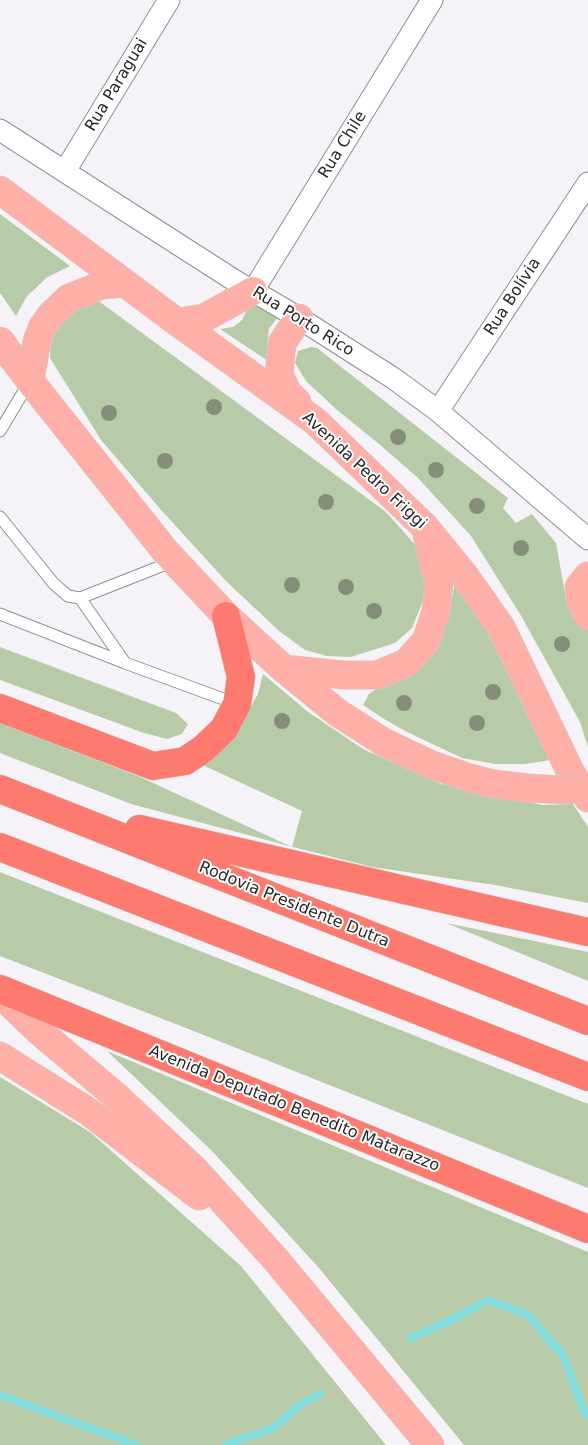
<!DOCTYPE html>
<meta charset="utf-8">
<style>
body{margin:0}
canvas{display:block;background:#f6f3f8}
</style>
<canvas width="588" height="1445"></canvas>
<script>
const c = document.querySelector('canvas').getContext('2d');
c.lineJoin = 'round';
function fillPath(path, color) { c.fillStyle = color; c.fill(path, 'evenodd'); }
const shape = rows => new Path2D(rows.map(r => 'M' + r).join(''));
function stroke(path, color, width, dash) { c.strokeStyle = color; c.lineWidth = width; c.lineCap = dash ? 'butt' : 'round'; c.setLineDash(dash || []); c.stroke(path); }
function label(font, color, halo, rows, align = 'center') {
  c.font = font + ' "DejaVu Sans",sans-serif'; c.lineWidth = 4; c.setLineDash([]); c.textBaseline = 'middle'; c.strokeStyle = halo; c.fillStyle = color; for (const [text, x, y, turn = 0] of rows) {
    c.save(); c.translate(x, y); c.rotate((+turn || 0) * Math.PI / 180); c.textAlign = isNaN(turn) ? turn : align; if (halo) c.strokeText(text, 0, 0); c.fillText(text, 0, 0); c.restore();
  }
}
fillPath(shape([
 [0,214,70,266,46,278,36,288,27,296,16,316,0,293],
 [100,302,386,512,418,548,427,591,412,628,395,643,351,657,327,656,305,650,279,631,226,581,162,511,101,440,50,358,51,341,63,318,81,303],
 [249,302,277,318,269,329,267,347,268,361,220,329,233,327,242,320,246,312],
 [311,347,317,348,508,498,503,508,516,523,532,514,556,543,566,599,580,618,588,624,588,747,580,722,520,614,471,536,418,478,379,444,337,410,306,381,295,363,298,351],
 [453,569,462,580,558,759,525,764,495,764,462,758,407,732,384,719,363,705,369,694,377,688,450,608,454,587],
 [0,647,176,713,188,724,182,734,167,739,144,733,0,680],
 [263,674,307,711,363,749,441,784,543,805,573,804,588,827,588,903,495,885,372,867,293,847,131,804,0,753,0,723,138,776,292,847,302,811,196,762,243,720,258,694],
 [0,872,588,1104,588,1188,181,1026,0,956],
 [446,923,588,952,588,981],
 [107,1051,588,1252,588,1445,464,1445,319,1268,212,1151],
 [0,1077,90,1132,241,1266,386,1445,0,1445]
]), '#b8cba8');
stroke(shape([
 [411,1338,457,1317,488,1300,527,1314,563,1355,584,1412,588,1416],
 [0,1395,136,1445],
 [226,1445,232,1442,272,1429,298,1406,320,1394]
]), '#83dcdd', 8);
const service = shape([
 [0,431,30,381],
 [0,517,54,584,68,596,80,598,174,561],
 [80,598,125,663],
 [0,614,125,663,237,704]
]);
const minor = shape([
 [0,130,240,284,253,291,299,318,393,378,438,411,588,539],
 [65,171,169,0],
 [253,291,432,0],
 [438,411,588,183]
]);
const primary = shape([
 [0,190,177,322,315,421,425,527,465,576,501,627,571,773,588,798],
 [177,322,204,318,253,291],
 [0,341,30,381,166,552,226,616,284,669,338,713,385,743,432,765,470,778,494,784],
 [30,381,37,341,43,326,51,315,69,298,102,285,125,283],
 [297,402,288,393,279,375,282,343,299,318],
 [588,576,579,587,581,602,588,615],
 [284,669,344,675,377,675,406,663,426,641,436,611,439,583,427,535],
 [0,994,40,1032,117,1097,195,1170,277,1261,430,1445],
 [0,1056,89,1112,199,1196]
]);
const motorway = shape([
 [0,708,153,766,185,761,203,749,224,729,237,704,241,677,226,616],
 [0,789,588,1021],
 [139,829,588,932],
 [0,847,588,1077],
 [0,989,588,1229]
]);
stroke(service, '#918e93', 13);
stroke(minor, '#918e93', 23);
stroke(primary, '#d0cfd0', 29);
stroke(motorway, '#d0cfd0', 29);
stroke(service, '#fff', 11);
stroke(minor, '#fff', 21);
stroke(primary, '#fdafa8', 28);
stroke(motorway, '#fc7a6e', 28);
const primaryBridge = shape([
 [494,784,528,788,563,790,588,788]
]);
stroke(primaryBridge, '#d0cfd0', 29, []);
stroke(primaryBridge, '#fdafa8', 28);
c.fillStyle = '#858e79';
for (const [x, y] of [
 [214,407],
 [109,413],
 [398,437],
 [165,461],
 [436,470],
 [326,502],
 [477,506],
 [521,548],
 [292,585],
 [346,587],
 [374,611],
 [562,644],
 [493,692],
 [404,703],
 [282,721],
 [477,723]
]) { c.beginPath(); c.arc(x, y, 8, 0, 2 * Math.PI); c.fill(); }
label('16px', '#282729', '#fff', [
 ["Rua Paraguai",117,85,-59],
 ["Rua Chile",343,145,-58],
 ["Rua Bolívia",513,297,-57],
 ["Rua Porto Rico",303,322,32],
 ["Avenida Pedro Friggi",364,471,43],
 ["Rodovia Presidente Dutra",294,905,22],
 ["Avenida Deputado Benedito Matarazzo",294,1109,22]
]);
</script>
